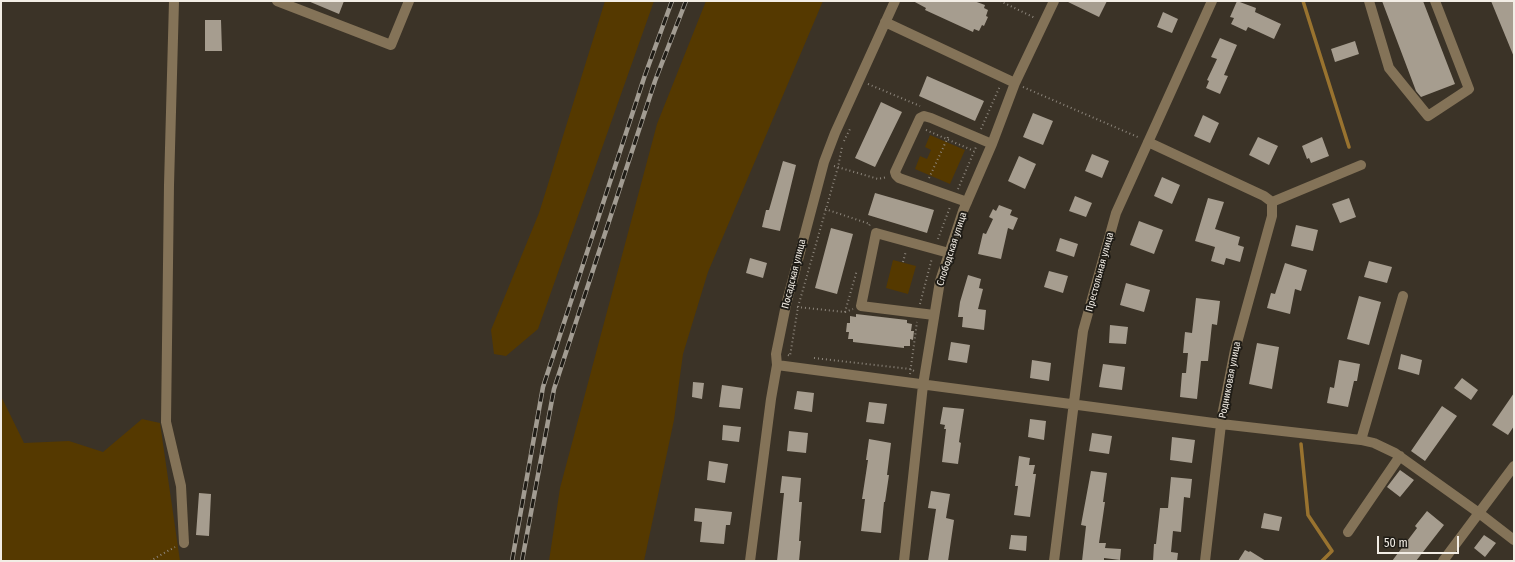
<!DOCTYPE html>
<meta charset="utf-8">
<style>
body{margin:0}
#map{position:relative;width:1515px;height:562px;overflow:hidden;background:#3b3327;font-family:"Fira Sans Condensed",sans-serif}
canvas{display:block}
.frame{position:absolute;inset:0;border:2px solid #f2ede5;pointer-events:none}
.scale{position:absolute;left:1377px;top:536px;width:82px;height:18px;box-sizing:border-box;border:2px solid #f2ede5;border-top:0;padding-left:5px;font-size:12px;line-height:14px;white-space:nowrap;color:#f2ede5;-webkit-text-stroke:3px #1f1c16;paint-order:stroke}
</style>
<div id="map">
<canvas width="1515" height="562"></canvas>
<div class="frame"></div>
<div class="scale">50 m</div>
</div>
<script>
const c = document.querySelector('canvas').getContext('2d');
c.lineJoin = 'round';
function fillPath(path, color) { c.fillStyle = color; c.fill(path, 'evenodd'); }
const shape = rows => new Path2D(rows.map(r => 'M' + r).join(''));
function stroke(path, color, width, dash) { c.strokeStyle = color; c.lineWidth = width; c.lineCap = dash ? 'butt' : 'round'; c.setLineDash(dash || []); c.stroke(path); }
function label(font, color, halo, rows, align = 'center') {
  c.font = font + ' "Fira Sans Condensed",sans-serif'; c.lineWidth = 4; c.setLineDash([]); c.textBaseline = 'middle'; c.strokeStyle = halo; c.fillStyle = color; for (const [text, x, y, turn = 0] of rows) {
    c.save(); c.translate(x, y); c.rotate((+turn || 0) * Math.PI / 180); c.textAlign = isNaN(turn) ? turn : align; if (halo) c.strokeText(text, 0, 0); c.fillText(text, 0, 0); c.restore();
  }
}
fillPath(shape([
 [605,1,654,1,538,329,506,356,494,354,491,330,539,213],
 [706,1,823,1,708,272,683,354,674,420,644,561,549,561,560,488,657,124],
 [930,135,965,150,950,184,915,169,920,156,927,159,931,150,925,147],
 [893,260,916,266,908,294,886,288],
 [1,396,24,443,69,441,103,452,142,419,160,423,180,561,1,561]
]), '#553900');
stroke(shape([
 [1303,1,1349,147],
 [1301,444,1308,515,1332,551,1322,561]
]), '#99732f', 3.5);
fillPath(shape([
 [308,1,344,1,339,14],
 [913,1,974,1,985,5,984,8,988,10,986,16,988,17,984,26,982,25,979,31,974,29,973,32,925,10,926,8],
 [1066,1,1107,1,1099,17],
 [1237,1,1256,8,1255,12,1281,24,1274,39,1248,27,1246,31,1231,24,1234,18,1230,17],
 [1382,1,1423,1,1455,84,1421,97,1416,91],
 [1491,1,1514,1,1514,57],
 [1163,12,1178,19,1172,33,1157,27],
 [205,20,221,20,222,51,205,51],
 [1220,38,1237,45,1224,75,1228,76,1220,94,1206,88,1209,81,1207,80,1217,59,1211,57],
 [1355,41,1359,54,1335,62,1331,49],
 [927,76,984,101,975,121,919,96],
 [881,102,902,112,875,167,855,158],
 [1033,113,1053,121,1043,145,1023,137],
 [1203,115,1219,123,1210,143,1194,136],
 [1258,137,1278,146,1269,165,1249,155],
 [1322,137,1329,156,1311,163,1309,158,1307,159,1302,146],
 [1092,154,1109,161,1102,178,1085,171],
 [1019,156,1036,164,1025,189,1008,181],
 [783,161,796,165,780,231,762,227,766,210,769,210],
 [1162,177,1180,185,1172,204,1154,196],
 [875,193,934,210,927,233,868,215],
 [1075,196,1092,203,1086,217,1069,211],
 [1208,198,1224,202,1215,229,1240,237,1238,245,1244,247,1240,262,1226,258,1224,265,1211,261,1215,247,1195,241],
 [1349,198,1356,217,1340,223,1332,204],
 [999,205,1012,210,1010,215,1018,218,1013,230,1008,228,1001,259,978,254,983,233,986,234,993,219,989,217,993,209,996,211],
 [1139,221,1163,230,1154,254,1130,245],
 [1296,225,1318,230,1313,251,1291,246],
 [831,228,853,234,837,294,815,288],
 [1060,238,1078,244,1074,257,1056,251],
 [750,258,767,263,763,278,746,273],
 [1369,261,1392,267,1387,283,1364,277],
 [1285,263,1307,270,1301,291,1295,289,1290,314,1267,308,1271,293,1275,294],
 [1049,271,1068,276,1063,293,1044,287],
 [968,275,981,279,979,288,983,289,978,309,986,310,984,330,962,327,963,317,958,317,960,302],
 [1126,283,1150,290,1144,312,1120,305],
 [1359,296,1381,302,1369,345,1347,339],
 [1196,298,1220,301,1217,325,1212,324,1208,361,1201,361,1197,399,1180,397,1182,373,1186,373,1188,353,1183,353,1185,332,1192,333],
 [856,314,907,320,907,323,912,324,911,331,914,331,913,340,910,339,910,346,904,346,904,348,853,342,853,339,848,339,849,332,846,332,847,323,850,323,850,316,856,317],
 [1110,325,1128,327,1126,344,1109,343],
 [951,342,970,345,967,363,948,360],
 [1257,343,1279,347,1272,389,1249,384],
 [1401,354,1422,360,1419,375,1398,369],
 [1032,360,1051,363,1049,381,1030,378],
 [1339,360,1360,364,1357,381,1354,381,1348,407,1327,403,1330,387,1334,388],
 [1103,364,1125,367,1122,390,1099,387],
 [1462,378,1478,390,1471,400,1454,388],
 [693,382,704,383,702,399,692,397],
 [722,385,743,388,740,409,719,407],
 [797,391,814,393,812,412,794,409],
 [1514,393,1514,426,1508,435,1492,425],
 [869,402,887,404,884,424,866,422],
 [1442,406,1457,416,1425,461,1411,451],
 [943,407,964,409,959,442,961,443,958,464,942,462,946,429,944,429,945,425,940,424],
 [1030,419,1046,421,1044,440,1028,437],
 [723,425,741,427,739,442,722,440],
 [789,431,808,433,806,453,787,451],
 [1092,433,1112,436,1109,454,1089,451],
 [1172,437,1195,440,1192,463,1170,460],
 [869,439,891,443,887,475,889,475,885,502,884,502,881,533,861,531,865,499,862,499,868,460,866,460],
 [1019,456,1030,458,1029,465,1035,465,1033,474,1036,474,1030,517,1014,515,1018,486,1015,486],
 [709,461,728,464,725,483,707,480],
 [1400,470,1414,480,1400,497,1387,487],
 [1091,471,1107,473,1103,502,1105,502,1099,543,1106,543,1105,548,1121,549,1120,560,1104,558,1104,561,1082,561,1086,526,1081,525],
 [782,476,801,478,799,502,802,502,799,541,801,541,799,561,777,561,784,493,780,493],
 [1171,477,1192,479,1190,498,1184,497,1181,532,1173,531,1171,552,1178,553,1177,561,1153,561,1154,544,1156,544,1160,508,1168,508],
 [931,491,950,494,946,518,954,520,948,561,928,561,936,509,928,508],
 [199,493,211,494,209,536,196,535],
 [695,508,732,512,730,525,726,525,724,544,700,542,702,522,694,521],
 [1427,511,1444,525,1416,561,1392,561,1417,528,1415,526],
 [1264,513,1282,517,1279,531,1261,528],
 [1011,535,1027,536,1026,551,1009,549],
 [1484,535,1496,543,1485,557,1474,548],
 [1245,550,1249,552,1250,551,1266,561,1238,561]
]), '#a69d8f');
stroke(shape([
 [1000,1,1035,18],
 [868,84,920,106],
 [1023,87,1140,138],
 [981,129,1000,86],
 [926,130,974,151],
 [844,141,851,127],
 [834,166,878,179,887,177],
 [929,178,949,135],
 [958,189,976,147],
 [825,209,870,224,869,226],
 [938,239,950,207],
 [903,262,906,251],
 [920,304,932,258],
 [797,307,845,312,857,270],
 [845,312,853,309],
 [788,355,790,356,798,307,838,167,842,147],
 [814,358,910,369,914,371],
 [910,374,917,322],
 [150,561,175,547]
]), '#8d867c', 2, [1, 3]);
stroke(shape([
 [174,1,169,185,166,422,181,486,184,543],
 [277,1,391,45,409,1],
 [1369,1,1389,68,1428,116,1469,89,1435,1],
 [885,22,1015,83],
 [1148,142,1264,196,1272,202],
 [967,202,899,178,896,175,895,172,920,118,924,116,931,118,992,144],
 [1272,202,1361,165],
 [934,315,861,306,876,233,949,253],
 [777,365,1221,424,1361,440,1374,443,1395,453,1479,513,1514,540],
 [1361,440,1403,296],
 [1348,532,1400,456],
 [750,561,771,399,777,365,776,354,786,305,824,162,835,133,895,1],
 [904,561,923,385,940,281,963,211,992,144,1015,83,1054,1],
 [1054,561,1083,331,1116,213,1212,1],
 [1205,561,1222,416,1235,350,1272,216,1272,202],
 [1443,561,1514,466]
]), '#847358', 10);
const rail = shape([
 [512,561,543,387,644,78,672,1],
 [522,561,554,389,655,81,686,1]
]);
stroke(rail, '#a29c92', 4.5);
stroke(rail, '#1f1c16', 3, [9]);
label('10px', '#f2ede5', '#1f1c16', [
 ["Слободская улица",952,249,-72],
 ["Престольная улица",1100,272,-75],
 ["Посадская улица",794,274,-76],
 ["Родниковая улица",1230,380,-79]
]);
</script>
